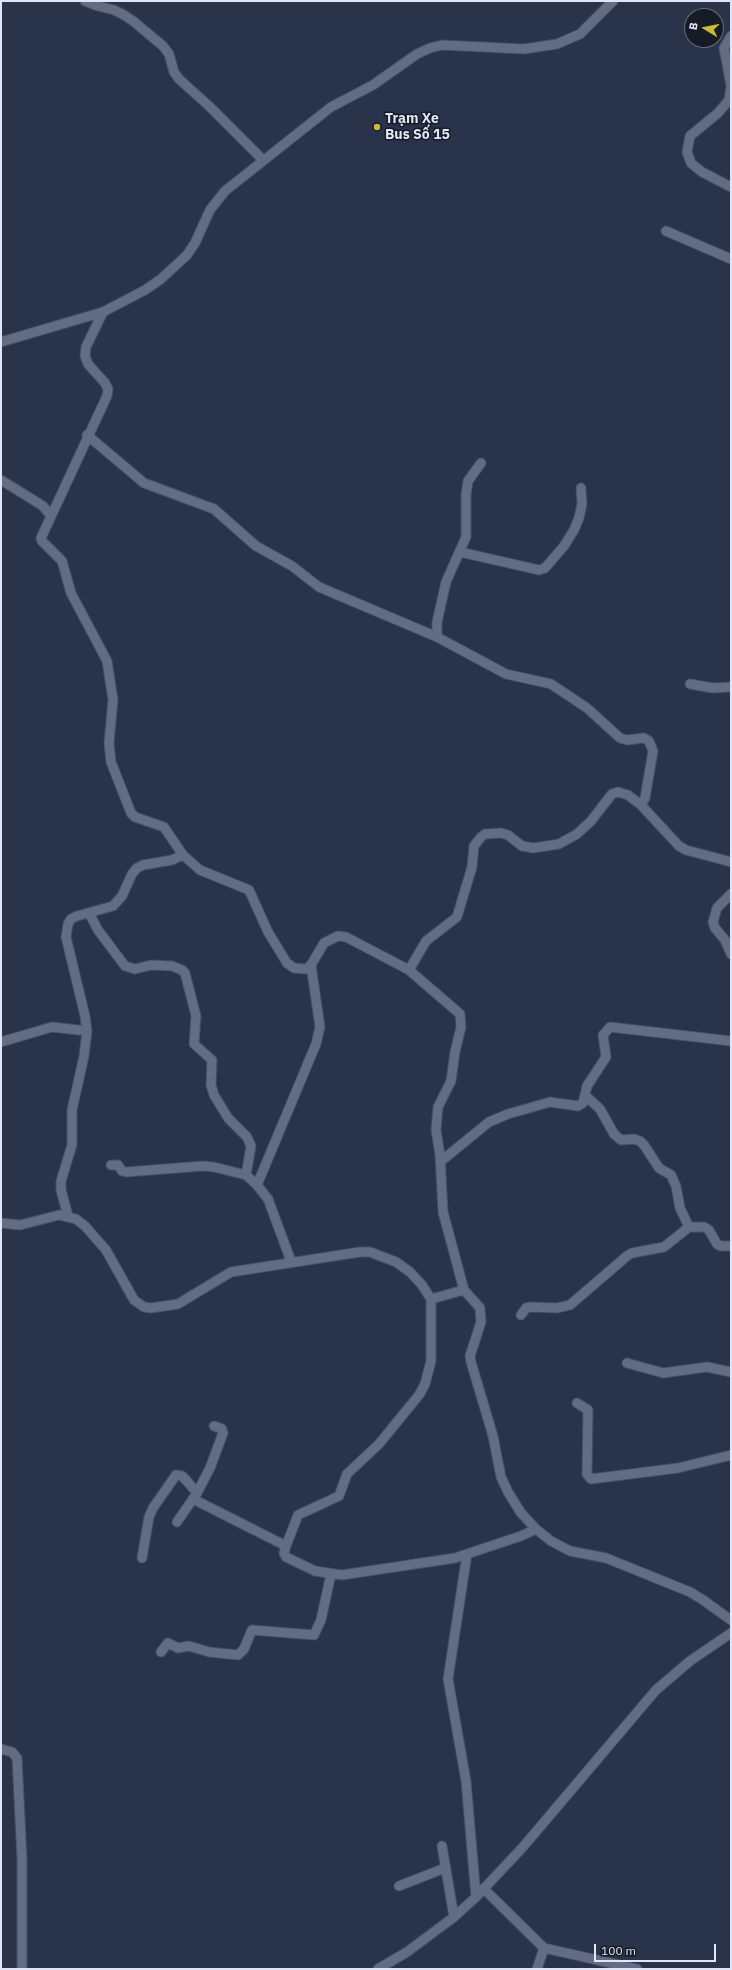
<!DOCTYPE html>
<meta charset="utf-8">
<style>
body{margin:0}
#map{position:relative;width:732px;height:1970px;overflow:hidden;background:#29334a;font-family:"IBM Plex Sans",sans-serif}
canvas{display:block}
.frame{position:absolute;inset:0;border:2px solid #e0e6f5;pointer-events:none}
.north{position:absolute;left:684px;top:8px;width:40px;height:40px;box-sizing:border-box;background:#161b25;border:1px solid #676c78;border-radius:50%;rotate:280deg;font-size:11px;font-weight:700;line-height:16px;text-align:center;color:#e0e6f5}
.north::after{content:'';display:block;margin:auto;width:14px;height:18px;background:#cbba39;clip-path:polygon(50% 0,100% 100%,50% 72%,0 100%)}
.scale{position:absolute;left:594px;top:1944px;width:122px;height:18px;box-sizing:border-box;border:2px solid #e0e6f5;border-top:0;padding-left:5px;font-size:12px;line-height:14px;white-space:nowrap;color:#e0e6f5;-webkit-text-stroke:3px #161b25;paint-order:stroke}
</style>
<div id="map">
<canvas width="732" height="1970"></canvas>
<div class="frame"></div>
<div class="north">B</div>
<div class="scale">100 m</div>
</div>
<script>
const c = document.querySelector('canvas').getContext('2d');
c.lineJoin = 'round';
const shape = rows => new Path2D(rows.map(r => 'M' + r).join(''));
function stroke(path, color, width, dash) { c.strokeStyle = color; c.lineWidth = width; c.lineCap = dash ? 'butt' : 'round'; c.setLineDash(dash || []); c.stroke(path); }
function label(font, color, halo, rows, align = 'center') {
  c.font = font + ' "IBM Plex Sans",sans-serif'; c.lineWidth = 3; c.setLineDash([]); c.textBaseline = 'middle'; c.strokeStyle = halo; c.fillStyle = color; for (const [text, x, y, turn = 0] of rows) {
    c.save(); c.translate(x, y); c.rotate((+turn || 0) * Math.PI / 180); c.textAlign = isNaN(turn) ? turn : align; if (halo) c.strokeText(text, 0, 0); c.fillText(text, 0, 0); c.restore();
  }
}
const minor = shape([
 [85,1,98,6,114,10,124,15,133,21,163,46,169,54,174,72,179,79,209,106,263,160],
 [731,36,724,48,731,86,729,100,718,113,690,136,687,152,691,163,702,172,731,187],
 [666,231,731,259],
 [103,312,86,347,85,356,88,364,105,383,108,389,107,396,41,538,42,541,62,561,71,593,107,661,113,700,109,743,111,762,131,813,135,817,164,827,183,855,200,870,249,890,268,932,287,963,294,968,306,969,311,965,324,943,338,936,346,937,409,970,460,1014,461,1027,455,1052,451,1081,438,1107,436,1130,440,1155,443,1212,464,1290,480,1308,481,1322,470,1356,471,1362,493,1436,501,1477,508,1492,521,1513,536,1529],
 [1,342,103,312,145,290,161,279,187,255,195,243,210,210,225,191,331,107,373,85,417,54,430,48,442,45,524,49,557,44,580,34,613,1],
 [87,435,144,483,214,509,256,546,292,566,319,587,437,637,506,674,551,684,587,708,620,738,627,740,644,738,649,741,653,751,645,798,641,805,679,846,686,850,731,862],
 [1,480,43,506,50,515],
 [460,552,539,570,545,568,564,546,574,530,579,518,582,504,581,488],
 [437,637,437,622,446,582,466,537,466,495,468,481,481,463],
 [690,684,713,688,731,687],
 [731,894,717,908,713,922,715,928,725,940,731,954],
 [89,913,98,930,125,966,135,969,151,965,172,966,182,970,185,973,196,1016,194,1044,212,1060,211,1085,214,1095,228,1118,247,1137,251,1146,246,1175,257,1185,268,1199,291,1261],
 [409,970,426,941,457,917,472,867,474,846,481,837,485,834,501,833,508,835,522,846,533,848,559,844,577,834,591,821,612,794,618,792,628,795,641,805],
 [1,1042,52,1027,87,1031],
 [586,1096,600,1109,614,1134,621,1140,634,1139,640,1141,644,1145,659,1168,671,1175,676,1186,680,1208,689,1227],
 [440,1162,489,1122,508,1114,550,1102,578,1106,583,1103,587,1086,606,1057,603,1035,610,1027,731,1041],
 [111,1165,118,1165,122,1171,126,1172,203,1166,214,1167,246,1175],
 [257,1185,316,1044,320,1027,311,965],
 [68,1216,61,1190,61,1181,72,1145,72,1110,84,1056,87,1031,85,1016,66,937,68,924,71,919,77,916,113,906,122,896,132,874,137,868,143,865,172,860,183,855],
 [1,1223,20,1225,59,1215,76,1219,85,1226,106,1250,134,1300,144,1307,151,1308,178,1304,231,1272,360,1252,370,1252,396,1262,410,1272,422,1285,431,1299,431,1361,425,1384,419,1395,379,1444,347,1474,339,1496,298,1515,286,1546,284,1553,286,1557,315,1571,342,1575,455,1558,521,1536,536,1529,551,1541,570,1551,606,1558,690,1592,703,1600,731,1620],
 [431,1299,464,1290],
 [521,1315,526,1308,531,1307,557,1308,570,1305,627,1256,632,1253,664,1247,689,1227,704,1227,709,1230,717,1244,721,1246,731,1246],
 [627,1363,663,1373,707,1367,731,1372],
 [577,1403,588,1410,587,1474,591,1479,678,1468,731,1455],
 [193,1499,286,1546],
 [177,1522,197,1493,210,1468,223,1433,222,1429,214,1426],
 [467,1554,448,1679,466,1781,476,1897],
 [142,1558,149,1517,153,1508,176,1475,182,1476,186,1480,197,1493],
 [161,1652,168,1643,178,1648,189,1646,209,1652,238,1655,244,1649,252,1630,314,1635,321,1620,331,1574],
 [1,1749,12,1752,17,1758,22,1859,22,1969],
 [442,1846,454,1917],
 [399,1886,445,1868],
 [484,1889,544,1948],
 [378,1969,407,1952,454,1917,476,1897,523,1847,656,1690,690,1661,731,1633],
 [537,1969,544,1948,637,1969]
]);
stroke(minor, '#465065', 11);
stroke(minor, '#626d83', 9);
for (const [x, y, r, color] of [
 [377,127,4,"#cbba39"]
]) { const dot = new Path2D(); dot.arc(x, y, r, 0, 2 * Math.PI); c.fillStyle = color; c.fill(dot); stroke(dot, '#161b25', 1.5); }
label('bold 14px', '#e0e6f5', '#161b25', [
 ["Trạm Xe",385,119],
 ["Bus Số 15",385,135]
], 'left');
</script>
